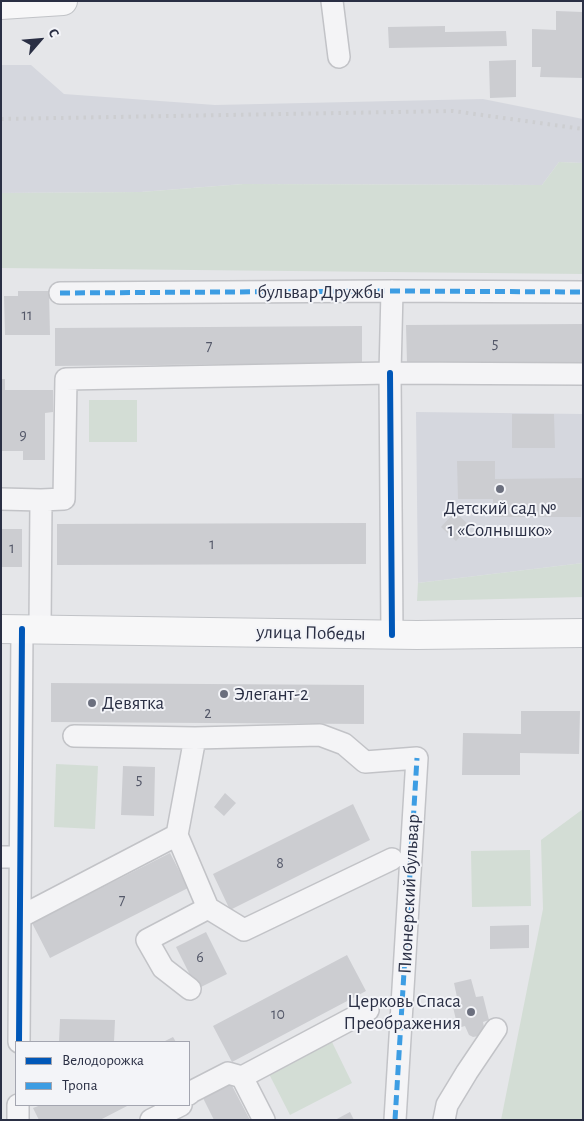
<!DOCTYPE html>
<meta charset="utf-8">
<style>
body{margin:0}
#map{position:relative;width:584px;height:1121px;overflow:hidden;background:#e5e6e9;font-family:"Alegreya Sans",sans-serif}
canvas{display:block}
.frame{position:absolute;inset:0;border:2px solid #2a2f44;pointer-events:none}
.legend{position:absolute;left:15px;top:1041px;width:175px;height:65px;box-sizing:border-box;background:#f3f4f8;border:1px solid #a3a5b0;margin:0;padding:6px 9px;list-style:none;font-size:15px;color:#2a2f44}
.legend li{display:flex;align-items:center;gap:10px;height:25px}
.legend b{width:25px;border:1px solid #a3a5b0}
.north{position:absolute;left:15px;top:15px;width:50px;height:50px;-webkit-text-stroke:4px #f3f4f8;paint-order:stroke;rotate:63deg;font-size:14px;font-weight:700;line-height:20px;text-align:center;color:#2a2f44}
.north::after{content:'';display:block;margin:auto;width:18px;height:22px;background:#2a2f44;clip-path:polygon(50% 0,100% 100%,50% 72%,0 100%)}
</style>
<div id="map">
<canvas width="584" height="1121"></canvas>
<div class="frame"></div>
<ul class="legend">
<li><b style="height:6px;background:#0057b8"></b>Велодорожка</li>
<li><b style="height:6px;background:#3d9de3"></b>Тропа</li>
</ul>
<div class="north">С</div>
</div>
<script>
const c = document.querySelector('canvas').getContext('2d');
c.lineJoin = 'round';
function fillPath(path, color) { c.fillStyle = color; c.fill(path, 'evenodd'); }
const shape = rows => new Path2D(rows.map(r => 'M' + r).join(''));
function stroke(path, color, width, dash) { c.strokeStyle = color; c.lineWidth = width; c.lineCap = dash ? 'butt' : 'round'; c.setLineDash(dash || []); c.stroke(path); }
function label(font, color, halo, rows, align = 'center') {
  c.font = font + ' "Alegreya Sans",sans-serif'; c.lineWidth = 4; c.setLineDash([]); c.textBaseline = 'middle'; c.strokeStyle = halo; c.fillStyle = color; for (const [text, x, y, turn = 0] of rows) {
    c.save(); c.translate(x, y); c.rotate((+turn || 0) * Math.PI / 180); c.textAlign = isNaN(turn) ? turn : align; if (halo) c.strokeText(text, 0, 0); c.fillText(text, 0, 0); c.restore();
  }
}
fillPath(shape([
 [1,65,31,65,64,94,215,105,483,99,583,119,583,163,559,162,542,185,243,184,141,192,1,193],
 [416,412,583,414,583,563,418,583]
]), '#d5d7de');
fillPath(shape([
 [559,162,583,163,583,274,1,268,1,193,141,192,243,184,542,185],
 [89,400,137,400,137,442,89,442],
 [583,563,583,597,417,601,418,583],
 [56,764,98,766,95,829,54,827],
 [583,809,583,1120,501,1120,543,909,541,840],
 [530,850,531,906,472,907,471,851],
 [332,1042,352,1083,290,1115,269,1074]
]), '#d3ddd5');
fillPath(shape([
 [556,11,583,12,583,78,540,77,541,67,532,67,532,29,556,30],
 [445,26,445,32,506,31,507,46,389,48,388,27],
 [516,60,516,97,490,98,489,61],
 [18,291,49,291,50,335,5,335,4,296,18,296],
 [583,324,583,362,407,363,406,325],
 [362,326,362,363,55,366,55,328],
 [1,379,5,379,5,390,53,390,53,412,45,413,45,460,23,460,23,451,1,451],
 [512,414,554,414,555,448,512,448],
 [457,461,495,461,495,479,583,478,581,517,493,517,493,499,458,499],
 [455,512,470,526,456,541,441,527],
 [366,523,366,564,57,565,57,524],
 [1,529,22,529,22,567,1,567],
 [51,683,364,685,364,724,51,722],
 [521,711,580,711,579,754,520,753,520,775,462,775,463,733,521,734],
 [123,766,155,767,154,816,121,815],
 [225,793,236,803,224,816,214,807],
 [353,804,370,840,230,910,213,874],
 [170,853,188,888,50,958,32,923],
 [529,925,529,948,490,949,490,926],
 [206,932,227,974,197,989,176,947],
 [347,955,366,991,232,1062,213,1026],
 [471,979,476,997,483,996,489,1020,483,1022,484,1027,483,1033,479,1036,473,1037,469,1035,465,1026,458,1028,452,1003,458,1002,454,983],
 [60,1019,115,1020,114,1042,59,1042],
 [173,1037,176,1042,163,1042],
 [230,1082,250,1120,214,1120,202,1096],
 [41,1105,129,1105,100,1120,39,1120,33,1108],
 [350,1112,354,1120,335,1120]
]), '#cccdd1');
const minor = shape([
 [332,1,339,57],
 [392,291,390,373,392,635],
 [60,293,392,291,583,292],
 [1,499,41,500,64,499,66,379,390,373,583,374],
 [40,629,41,500],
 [74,736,195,738,320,735,344,744,365,762,417,758,395,1120],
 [177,835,195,738],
 [1,857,20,857],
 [208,908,244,930,392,859],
 [20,917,177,835,208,908,147,940,163,968,190,989],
 [19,1042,22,629],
 [242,1077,264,1120],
 [189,1094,191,1092,228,1073,242,1077,368,1010],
 [18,1120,18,1105],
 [151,1120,181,1105],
 [444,1120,447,1105,467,1072,496,1029]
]);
const major = shape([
 [1,5,63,1],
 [1,629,417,635,583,633]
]);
stroke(minor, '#c2c3c7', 24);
stroke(major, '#c1c3c7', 30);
stroke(minor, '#f4f4f6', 21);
stroke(major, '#f7f7f8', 28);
stroke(shape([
 [1,119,453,111,583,129]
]), '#cdced1', 4, [2.5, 5]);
stroke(shape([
 [60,293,392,291,583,292],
 [395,1120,417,758]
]), '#3d9de3', 5, [10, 5]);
stroke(shape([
 [390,373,392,635],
 [19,1042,22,629]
]), '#0057b8', 6);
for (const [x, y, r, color] of [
 [500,489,5,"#6b6f7e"],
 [224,694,5,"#6b6f7e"],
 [92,703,5,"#6b6f7e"],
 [471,1012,5,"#6b6f7e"]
]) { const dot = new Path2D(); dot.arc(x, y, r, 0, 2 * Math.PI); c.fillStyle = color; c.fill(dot); stroke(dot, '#f3f4f8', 2); }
label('16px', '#545869', null, [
 ["11",27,315],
 ["5",495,343],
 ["7",209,346],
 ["9",23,435],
 ["1",212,544],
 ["1",12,548],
 ["2",208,713],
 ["5",139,779],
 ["8",280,863],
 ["7",122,900],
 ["6",200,957],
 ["10",278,1014]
]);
label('19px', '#2a2f44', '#f3f4f8', [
 ["бульвар Дружбы",321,292],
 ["улица Победы",311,633,1],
 ["Пионерский бульвар",409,894,-87]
]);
label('19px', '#2a2f44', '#f3f4f8', [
 ["Детский сад №",500,508,"center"],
 ["1 «Солнышко»",500,530,"center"],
 ["Элегант-2",234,694],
 ["Девятка",102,703],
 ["Церковь Спаса",461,1001,"right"],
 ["Преображения",461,1023,"right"]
], 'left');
</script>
